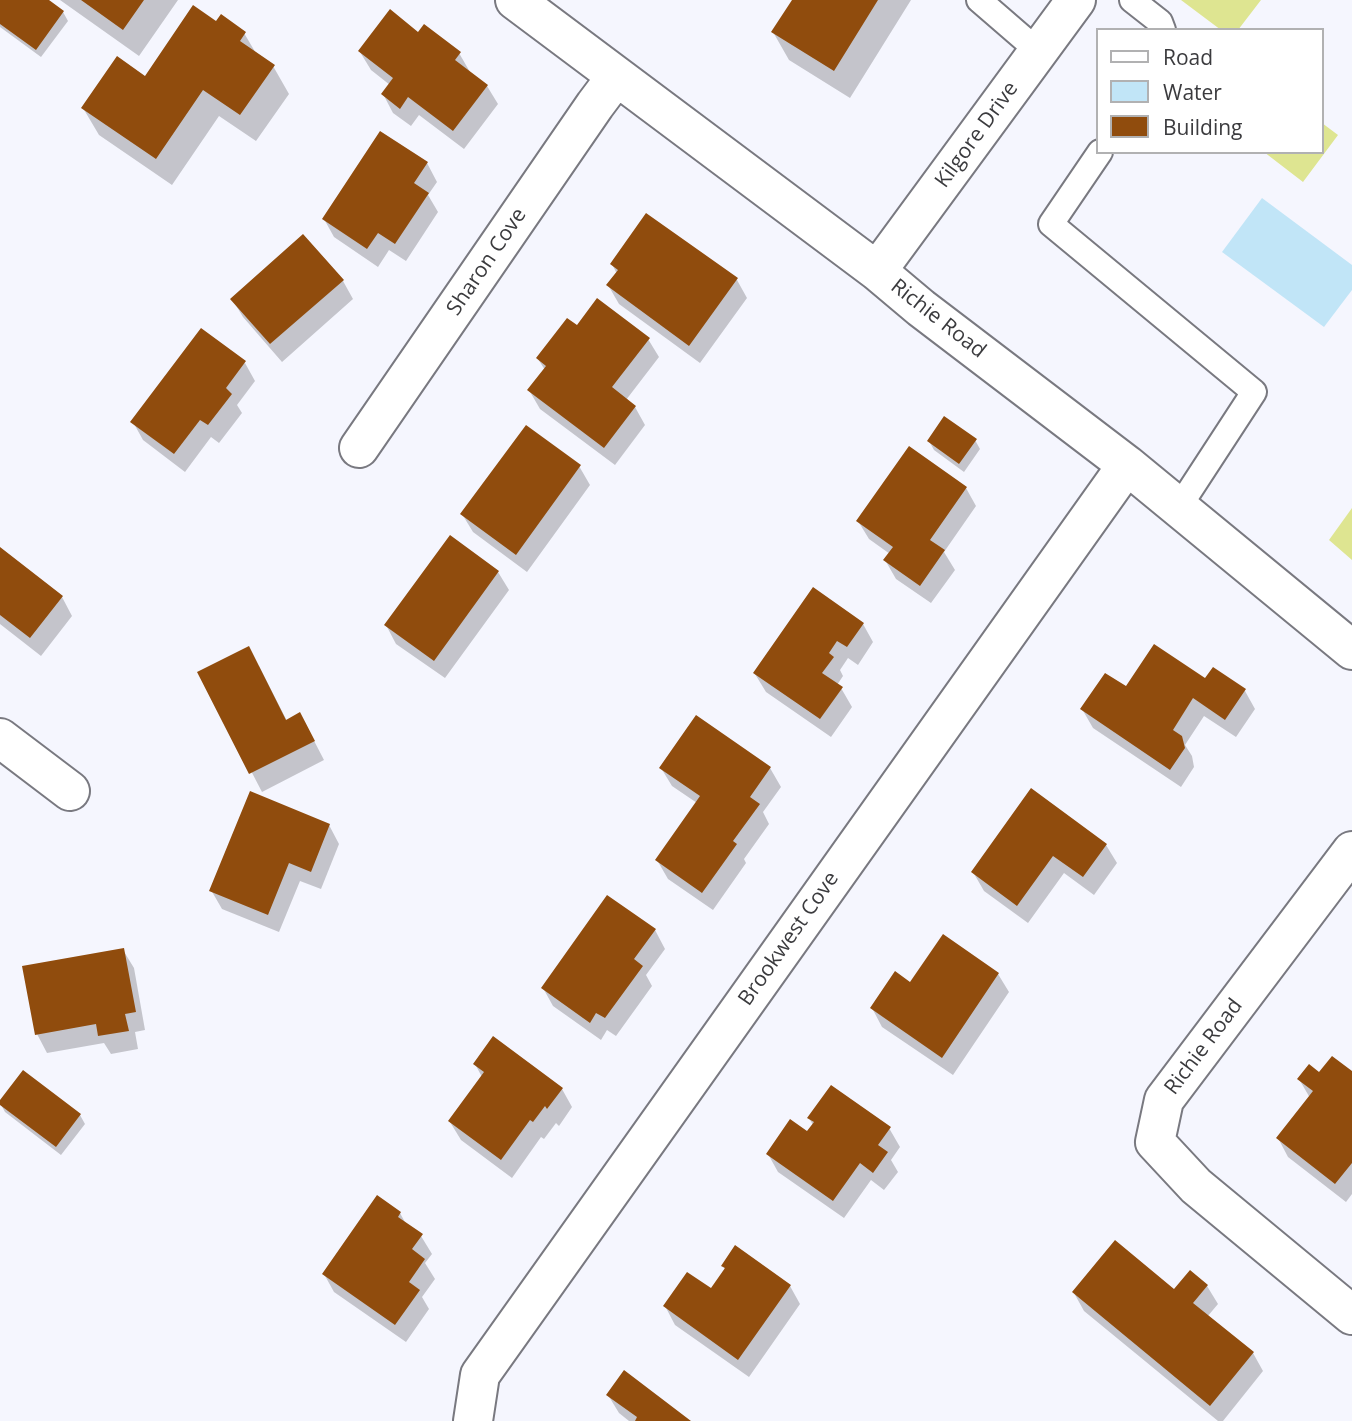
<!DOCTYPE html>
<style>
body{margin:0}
#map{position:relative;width:1352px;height:1421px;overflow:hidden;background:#f5f6fe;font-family:"Open Sans",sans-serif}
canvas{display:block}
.legend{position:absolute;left:1096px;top:28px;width:228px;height:126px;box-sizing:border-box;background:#fff;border:2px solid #b1b1b2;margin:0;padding:9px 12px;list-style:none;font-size:21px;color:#3b3b3e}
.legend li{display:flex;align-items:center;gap:14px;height:35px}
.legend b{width:35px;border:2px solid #b1b1b2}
</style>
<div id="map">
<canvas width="1352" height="1421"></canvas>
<ul class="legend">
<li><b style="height:9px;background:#fff"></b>Road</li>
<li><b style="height:19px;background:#c1e5f7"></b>Water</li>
<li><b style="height:19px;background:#904c0d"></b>Building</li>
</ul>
</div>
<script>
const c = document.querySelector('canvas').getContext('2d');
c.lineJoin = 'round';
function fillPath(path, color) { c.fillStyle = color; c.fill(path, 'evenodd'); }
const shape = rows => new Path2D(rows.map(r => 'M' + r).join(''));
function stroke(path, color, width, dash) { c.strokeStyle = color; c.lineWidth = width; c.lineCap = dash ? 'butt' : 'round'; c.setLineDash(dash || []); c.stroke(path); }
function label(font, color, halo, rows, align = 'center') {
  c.font = font + ' "Open Sans",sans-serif'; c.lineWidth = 7; c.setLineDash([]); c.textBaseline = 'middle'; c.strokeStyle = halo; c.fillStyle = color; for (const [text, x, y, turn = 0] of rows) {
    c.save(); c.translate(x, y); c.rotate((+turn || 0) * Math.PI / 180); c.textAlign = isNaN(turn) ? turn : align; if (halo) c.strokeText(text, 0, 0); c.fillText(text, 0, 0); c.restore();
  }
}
fillPath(shape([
 [1181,0,1261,0,1238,30,1221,30],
 [1322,123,1338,135,1303,182,1264,152,1322,152],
 [1352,508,1352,560,1329,540]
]), '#dee591');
fillPath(shape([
 [1262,198,1352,265,1352,290,1324,327,1222,252]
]), '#c1e5f7');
fillPath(shape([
 [0,0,46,0,63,12,68,21,41,57,0,27],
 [60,0,178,0,139,56],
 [794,0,911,0,850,98,789,60,773,32],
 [217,23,244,33,257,55,273,66,289,94,256,141,219,116,172,185,99,135,83,108,145,78],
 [419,34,459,53,470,72,487,86,498,104,464,149,419,115,411,126,393,113,383,94,390,85,371,70,360,52],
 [427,163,437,182,428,195,438,212,406,261,389,250,378,267,334,237,324,219],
 [612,264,737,280,747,298,700,363,619,304,608,285,617,274],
 [343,281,353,299,282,362,243,317,232,299],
 [577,327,648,339,659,357,626,400,635,407,645,425,615,465,540,409,529,390,545,370,538,359],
 [245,363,255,381,237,405,242,413,219,443,211,437,185,472,143,440,133,422],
 [975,440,980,449,964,472,934,450,929,441],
 [579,466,590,485,527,572,473,532,462,514],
 [966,488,976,506,944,552,955,570,931,603,896,579,885,560,890,554,869,539,858,521],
 [0,549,62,597,72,616,41,656,0,624],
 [498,572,509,590,445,678,396,644,386,625],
 [863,624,873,642,858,665,848,658,840,670,843,676,837,685,841,688,852,707,831,737,766,692,755,674],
 [259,666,287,721,310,733,324,760,262,792,200,673],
 [1205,680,1245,691,1255,709,1236,737,1204,716,1185,745,1192,756,1194,767,1181,787,1093,728,1082,709,1126,689],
 [661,768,770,768,781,787,763,812,769,824,744,859,746,863,713,910,668,879,657,860,697,803,672,786],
 [329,825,339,844,321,889,300,881,279,932,222,909,211,890],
 [1106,845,1117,863,1094,895,1064,873,1028,923,984,891,973,872],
 [655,930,665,949,646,975,652,986,616,1036,607,1030,601,1040,553,1006,543,988],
 [123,950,134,968,145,1030,135,1032,138,1049,111,1054,104,1043,47,1053,37,1034],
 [998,974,1009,992,953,1075,882,1027,872,1008,911,984],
 [475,1064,562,1089,572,1107,559,1126,556,1123,544,1139,541,1137,512,1178,461,1140,450,1122,482,1077],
 [1352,1074,1352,1194,1346,1202,1288,1157,1278,1138,1310,1098,1299,1079,1320,1075],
 [0,1103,80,1115,85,1124,61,1155,5,1112],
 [809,1118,889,1128,900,1147,891,1160,898,1172,884,1190,871,1180,844,1218,778,1172,768,1154,807,1133,813,1125],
 [400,1213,407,1226,421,1236,432,1254,425,1263,435,1279,422,1297,429,1309,406,1342,334,1292,324,1274],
 [723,1266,790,1286,800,1304,749,1377,675,1325,665,1306,711,1291,726,1271],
 [1207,1286,1218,1304,1207,1317,1253,1353,1263,1371,1223,1421,1218,1421,1084,1311,1074,1293,1175,1292],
 [608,1395,689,1421,629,1421,619,1413]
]), '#0003');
fillPath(shape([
 [0,0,49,0,64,11,36,50,0,24],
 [81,0,144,0,123,30],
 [792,0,878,0,834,71,771,32],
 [193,5,216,21,221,14,246,32,240,41,275,65,240,115,203,90,156,159,81,108,117,56,145,76],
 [390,9,418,32,424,24,461,52,455,60,488,85,453,131,408,97,400,109,381,94,393,78,358,51],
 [380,131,428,162,414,183,429,193,395,244,378,233,367,249,322,219],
 [646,213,738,278,689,346,606,285,618,270,610,264],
 [303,234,344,280,270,344,230,299],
 [597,298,650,338,612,387,636,406,604,448,527,390,546,366,536,358,567,318,577,325],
 [201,328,246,361,226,388,232,394,208,425,200,420,174,454,130,422],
 [944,416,977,439,959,464,927,441],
 [526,425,581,465,516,555,460,514],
 [909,446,967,487,930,540,945,550,920,586,883,560,893,547,856,521],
 [450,535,499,571,434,661,384,625],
 [0,547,63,596,30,638,0,615],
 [813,587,864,623,847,647,837,641,829,653,834,657,822,673,843,687,820,719,753,673],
 [1154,644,1205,678,1213,667,1246,689,1225,720,1193,698,1173,730,1182,736,1185,748,1170,770,1080,709,1105,673,1126,686],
 [249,646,286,720,300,712,315,741,249,774,197,672],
 [696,715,771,767,750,797,760,804,733,841,737,844,702,893,655,860,700,796,659,768],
 [1031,788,1107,844,1083,877,1053,856,1017,906,971,872],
 [250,791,330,824,311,872,289,863,268,915,209,891],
 [607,895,656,929,634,959,643,966,605,1018,596,1013,590,1023,541,988],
 [943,934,999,973,942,1058,870,1008,895,971,910,982],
 [124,948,136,1012,125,1014,129,1031,98,1036,96,1024,35,1035,22,966],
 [493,1036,563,1088,547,1109,545,1106,533,1122,530,1120,501,1160,448,1121,484,1072,473,1064],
 [1332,1056,1352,1071,1352,1163,1335,1184,1276,1138,1313,1091,1297,1079,1309,1064,1319,1072],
 [23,1070,81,1114,56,1147,0,1105,0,1100],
 [831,1085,891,1127,878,1145,888,1152,873,1173,860,1163,833,1201,766,1154,790,1119,807,1131,814,1122,807,1118],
 [377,1195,401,1212,398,1217,423,1234,412,1249,425,1259,409,1282,420,1290,395,1325,322,1274],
 [1115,1240,1174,1289,1190,1270,1208,1285,1193,1303,1254,1352,1210,1406,1072,1292],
 [735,1245,791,1285,738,1360,663,1306,687,1272,711,1288,725,1268,721,1266],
 [624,1370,691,1421,635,1421,637,1417,606,1395]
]), '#904c0d');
const service = shape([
 [979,0,1038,51],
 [1132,0,1160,22,1163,30],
 [1100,152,1051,224,1254,392,1179,507]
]);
const minor = shape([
 [515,0,877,271,921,308,1127,465,1352,650],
 [877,271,1076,0],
 [359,448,595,105,616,77],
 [0,738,70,791],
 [1352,851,1164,1100,1155,1142,1196,1186,1352,1315],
 [473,1421,480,1375,1127,465]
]);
stroke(service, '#797980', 28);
stroke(minor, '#797980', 42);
stroke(service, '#fff', 24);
stroke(minor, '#fff', 38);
label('21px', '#3b3b3e', '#fff', [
 ["Kilgore Drive",977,135,-54],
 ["Sharon Cove",487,262,-56],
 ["Richie Road",938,319,38],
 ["Brookwest Cove",789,939,-55],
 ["Richie Road",1204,1047,-53]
]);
</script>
